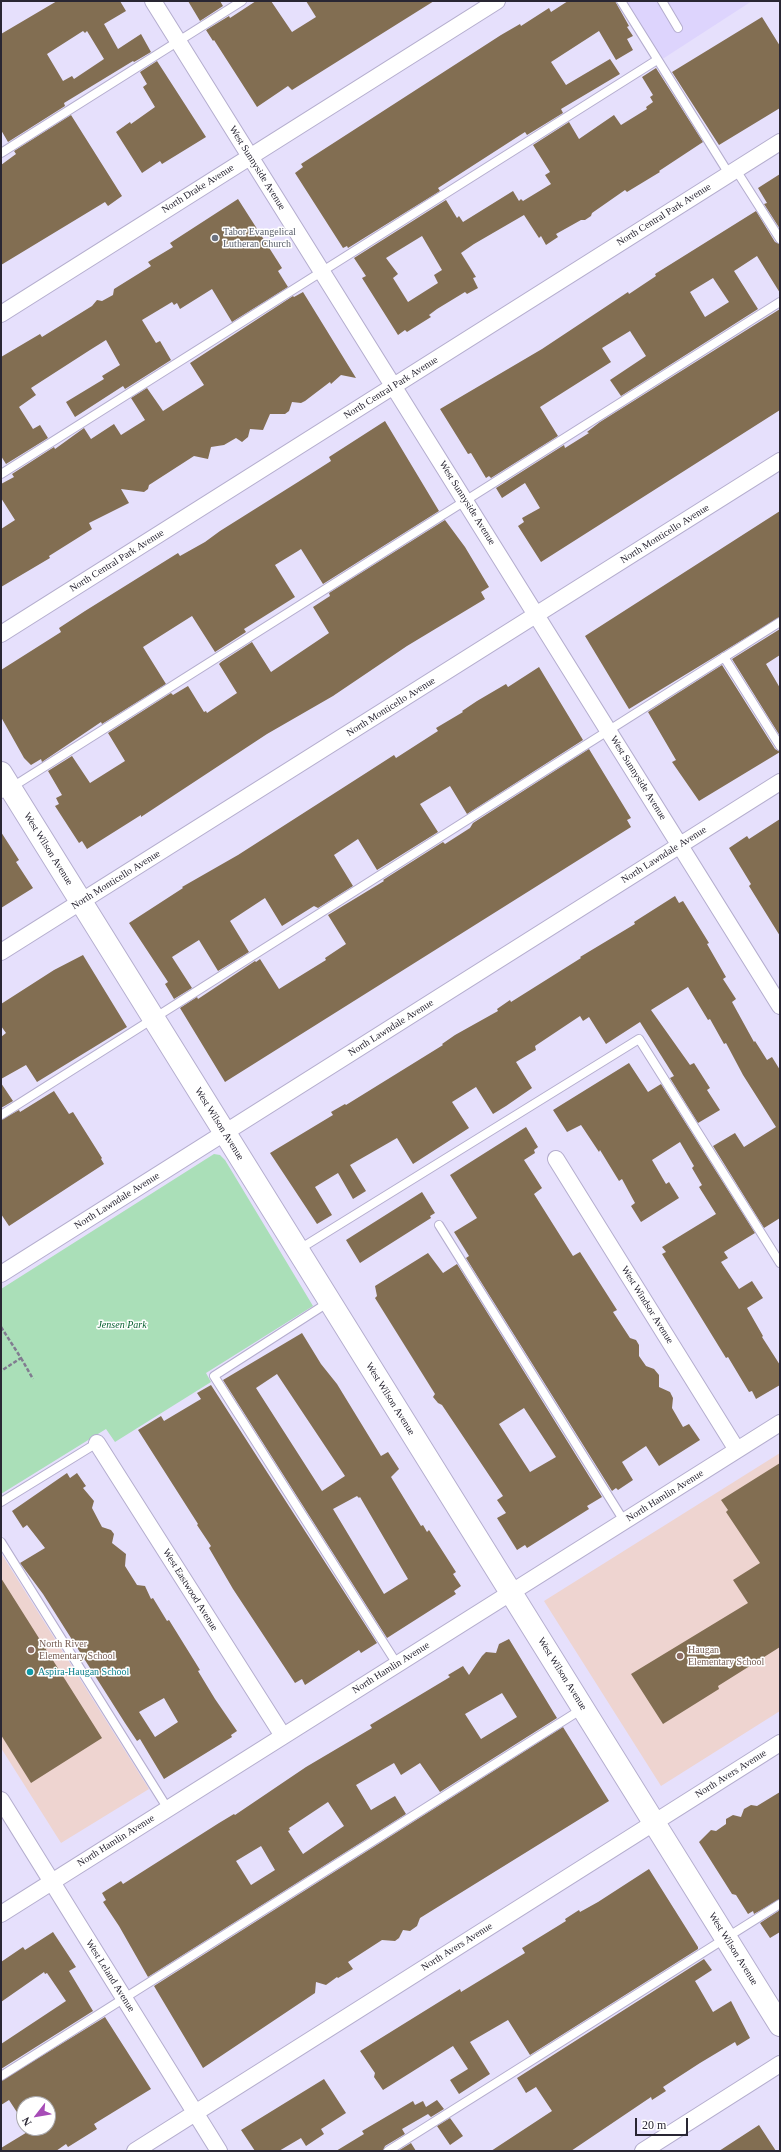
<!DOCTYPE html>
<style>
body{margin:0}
#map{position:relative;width:781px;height:2152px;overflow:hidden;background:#e6e0fc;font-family:"Times New Roman",serif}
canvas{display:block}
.frame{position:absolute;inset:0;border:2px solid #292633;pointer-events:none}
.north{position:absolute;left:16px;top:2096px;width:40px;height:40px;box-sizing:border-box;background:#fff;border:1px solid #a9a8ad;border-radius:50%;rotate:239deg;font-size:11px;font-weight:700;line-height:16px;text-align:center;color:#292633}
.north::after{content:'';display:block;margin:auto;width:14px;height:18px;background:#a74cb7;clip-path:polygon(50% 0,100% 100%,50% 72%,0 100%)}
.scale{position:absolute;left:635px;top:2118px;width:53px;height:18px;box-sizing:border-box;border:2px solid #292633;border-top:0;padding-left:5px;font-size:12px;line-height:14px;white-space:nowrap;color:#292633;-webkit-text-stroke:3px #fff;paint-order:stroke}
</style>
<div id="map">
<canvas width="781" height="2152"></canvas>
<div class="frame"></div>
<div class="north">N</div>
<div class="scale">20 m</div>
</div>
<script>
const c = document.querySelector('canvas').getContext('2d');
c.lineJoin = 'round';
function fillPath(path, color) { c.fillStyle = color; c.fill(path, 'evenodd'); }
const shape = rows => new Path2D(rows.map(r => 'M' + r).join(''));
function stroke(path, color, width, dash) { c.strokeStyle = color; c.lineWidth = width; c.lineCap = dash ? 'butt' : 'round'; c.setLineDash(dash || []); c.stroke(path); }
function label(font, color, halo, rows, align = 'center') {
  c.font = font + ' "Times New Roman",serif'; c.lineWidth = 3; c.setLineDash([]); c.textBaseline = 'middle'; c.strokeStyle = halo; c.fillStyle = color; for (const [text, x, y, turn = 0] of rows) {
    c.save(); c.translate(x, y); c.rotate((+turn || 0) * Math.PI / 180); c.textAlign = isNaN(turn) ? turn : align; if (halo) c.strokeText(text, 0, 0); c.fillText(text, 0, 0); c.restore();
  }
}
fillPath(shape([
 [625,1,752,1,661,60]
]), '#ddd4fd');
fillPath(shape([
 [780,1453,780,1711,661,1786,544,1601],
 [1,1553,149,1789,61,1843,1,1748]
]), '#eed4d0');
fillPath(shape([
 [214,1154,220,1155,225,1160,313,1306,206,1373,211,1382,115,1442,106,1429,1,1494,1,1289]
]), '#aadfb8');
fillPath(shape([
 [57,1,120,1,126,11,104,24,118,49,141,34,151,52,134,62,133,61,64,103,65,106,8,142,1,130,1,34],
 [83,31,85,33,87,31,104,59,74,79,72,76,63,81,47,54],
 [188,1,220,1,223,6,200,21],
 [256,1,271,1,292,32,316,17,306,1,434,1,292,90,288,86,257,107,214,40,213,41,206,30,229,16,230,18],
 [568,1,615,1,629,26,627,27,633,36,627,39,633,50,616,60,599,31,551,62,566,85,610,59,620,74,561,109,563,113,527,135,525,132,438,188,440,191,348,248,347,246,343,248,295,173,303,167,301,164,501,35,520,24,521,26,549,8,551,12],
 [762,17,780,46,780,108,719,145,672,72],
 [157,61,206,137,162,164,160,161,142,173,116,132,130,122,131,124,155,107,143,87,147,84,140,72],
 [656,68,703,142,659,171,660,172,627,192,625,190,592,213,591,216,585,220,581,220,556,234,558,237,546,245,541,236,539,238,524,215,474,244,461,253,476,277,473,278,478,288,467,294,465,292,437,309,429,315,431,317,407,332,405,330,398,335,362,278,366,276,354,258,446,200,457,218,459,216,463,222,513,191,519,201,521,199,523,201,551,184,545,175,550,172,533,145,569,122,579,139,614,115,621,125,647,109,646,107,653,102,650,97,653,95,642,77],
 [422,236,442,270,434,275,438,283,408,302,393,278,398,274,386,258],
 [71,115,122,196,108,206,105,202,1,265,1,165,16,154,14,151],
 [780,174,780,229,764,204,767,203,758,188],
 [238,199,282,268,278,271,288,287,232,322,212,289,180,309,177,303,174,305,172,302,142,320,156,343,160,341,171,360,125,389,123,386,75,417,66,402,104,379,102,376,120,365,106,340,90,350,31,388,36,395,19,407,33,429,40,425,48,438,6,464,1,456,1,357,40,334,42,337,92,306,97,300,102,301,113,295,114,289,151,266,148,262,173,247,170,243],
 [756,211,775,242,780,244,780,293,757,256,734,271,758,309,621,396,610,380,646,356,630,331,602,348,611,362,540,407,558,436,491,478,489,476,486,478,471,453,468,454,440,409,542,349,628,292,629,294,656,276,655,274],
 [713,278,729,302,705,317,690,292],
 [303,292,356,378,341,375,331,384,330,382,305,401,301,403,292,402,289,411,285,414,270,414,263,430,250,429,248,437,242,442,236,438,224,445,211,447,208,459,194,456,149,485,148,489,144,492,121,489,129,503,89,523,92,529,49,556,50,558,1,587,1,529,15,520,1,498,1,484,14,477,12,474,54,447,55,449,84,428,91,439,114,424,121,435,145,420,131,398,147,388,163,411,204,385,190,363,293,296,294,297],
 [780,309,780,410,541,562,518,526,524,522,522,518,540,508,525,483,502,498,496,488,564,445,565,448,589,433,587,432,600,422],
 [385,421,439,511,323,584,301,549,298,551,275,565,295,597,244,629,246,632,215,652,192,616,173,628,143,647,166,684,102,724,101,722,42,762,41,759,31,765,24,758,1,717,1,670,61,632,59,628,85,611,178,553,180,556,205,542,220,531,298,482,331,461,329,457],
 [780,511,780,617,629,709,585,636],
 [445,520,465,547,489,587,481,592,485,599,407,646,333,696,267,734,141,817,141,815,87,849,82,841,79,843,55,806,59,804,56,798,62,795,48,771,72,756,90,783,125,761,108,733,171,693,173,695,188,686,204,712,206,711,207,713,237,693,219,664,221,662,252,642,271,672,329,633,313,607,330,596,329,593],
 [780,629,780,655,766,664,780,688,780,736,732,659],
 [722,665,775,749,780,752,699,801,672,762,676,760,648,712],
 [539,667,583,740,467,814,450,786,420,804,438,832,377,870,358,839,334,855,353,886,318,908,314,906,282,926,265,898,230,921,249,952,218,971,199,940,172,957,192,988,174,999,165,984,168,982,129,923,183,888,182,887,238,855,366,773,394,755,396,758,438,731,436,728,463,712,462,711,477,701,506,684,508,687],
 [589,749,631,818,627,820,631,827,225,1082,180,1008,197,997,198,999,255,961,256,962,260,959,279,989,326,960,325,958,346,944,328,915,384,881,383,880,443,842,445,844,470,828,473,823],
 [780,819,780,936,749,886,751,884,729,848,747,836,749,839],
 [1,832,19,860,16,862,33,888,1,908],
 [675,896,679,903,683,901,709,943,707,944,726,977,723,979,736,999,732,1002,754,1042,755,1041,767,1060,772,1057,780,1070,780,1218,764,1228,713,1146,735,1133,744,1147,776,1127,743,1075,726,1043,724,1044,710,1019,708,1020,688,987,651,1010,690,1065,694,1063,710,1088,707,1090,720,1110,698,1123,670,1078,674,1076,640,1022,606,1044,589,1017,583,1021,580,1016,535,1046,536,1050,516,1062,532,1088,506,1106,493,1114,476,1087,452,1102,469,1128,413,1164,397,1138,350,1165,366,1191,353,1199,338,1173,315,1187,332,1215,317,1224,270,1153,333,1115,331,1112,345,1104,346,1105,443,1045,442,1044,455,1035,498,1011,497,1009,510,1000,511,1002,581,958,580,957,635,924,634,922],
 [83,955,127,1027,37,1082,26,1065,1,1079,1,1037,6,1033,1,1026,1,1004,54,970],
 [629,1063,648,1092,661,1084,755,1233,724,1252,728,1258,721,1262,739,1289,752,1281,763,1298,747,1308,763,1336,762,1337,780,1365,780,1385,756,1399,752,1391,749,1392,728,1357,726,1358,662,1254,666,1252,662,1247,716,1214,699,1187,702,1185,692,1168,694,1166,680,1142,652,1160,666,1184,669,1182,679,1198,641,1222,631,1206,635,1203,622,1179,619,1181,600,1150,599,1152,581,1125,567,1132,553,1110],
 [1,1083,13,1101,1,1108],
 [54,1091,69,1114,73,1112,102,1158,101,1159,104,1164,9,1226,1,1214,1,1120,19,1110,20,1112],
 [526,1127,538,1147,534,1150,535,1153,524,1160,542,1188,534,1194,573,1256,580,1252,617,1310,613,1312,630,1338,636,1340,639,1345,639,1356,646,1366,654,1369,659,1375,659,1387,670,1392,673,1398,672,1408,683,1427,689,1424,700,1440,659,1466,646,1446,622,1462,633,1480,618,1490,616,1488,612,1491,466,1258,469,1256,454,1232,477,1218,450,1175],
 [422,1192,435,1213,430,1216,431,1218,360,1263,346,1240],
 [428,1253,443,1273,457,1264,602,1497,587,1506,589,1509,527,1548,525,1545,517,1550,497,1518,506,1513,497,1500,503,1496,442,1405,438,1403,433,1397,435,1394,375,1298,377,1296,375,1286],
 [524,1408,556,1457,530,1472,499,1424],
 [302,1333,321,1364,337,1384,381,1456,388,1452,399,1469,391,1477,421,1526,423,1525,427,1532,429,1530,456,1572,453,1574,461,1586,454,1591,456,1594,387,1638,223,1380],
 [277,1374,345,1476,322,1491,256,1388],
 [357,1496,359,1498,360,1497,408,1579,384,1594,333,1509],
 [211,1385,377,1643,361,1653,359,1650,305,1685,302,1679,295,1683,233,1589,209,1548,211,1546,197,1525,198,1524,138,1430,161,1416,164,1421,201,1399,197,1393],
 [780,1463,780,1647,718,1686,719,1689,663,1724,631,1674,748,1603,733,1580,760,1563,726,1512,728,1510,721,1500],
 [67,1473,70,1478,77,1473,86,1486,83,1488,94,1501,92,1508,102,1527,111,1530,114,1534,112,1543,126,1554,125,1566,137,1585,145,1586,151,1599,153,1598,167,1621,169,1620,200,1670,198,1671,215,1699,237,1731,231,1735,232,1737,164,1779,140,1739,137,1741,125,1723,43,1594,20,1563,45,1548,27,1525,23,1528,12,1511],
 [164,1698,178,1722,155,1737,139,1712],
 [1,1578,102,1738,31,1783,1,1735],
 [509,1639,557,1718,440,1792,420,1763,401,1775,394,1763,356,1785,371,1810,395,1796,406,1814,148,1977,119,1926,103,1902,106,1900,102,1893,121,1881,123,1884,219,1823,234,1814,235,1815,306,1767,372,1728,370,1725,450,1677,448,1675,463,1666,469,1675,482,1656,486,1652,496,1653,499,1644],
 [502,1693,517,1717,481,1739,465,1714],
 [328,1802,344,1826,303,1854,288,1831,290,1830,289,1828],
 [261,1846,275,1870,251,1885,236,1861],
 [563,1727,609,1801,420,1918,417,1926,410,1931,403,1930,399,1938,395,1941,382,1940,348,1962,353,1969,338,1978,337,1977,326,1985,316,1982,315,1993,203,2068,154,1986],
 [780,1792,780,1899,754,1914,753,1911,748,1914,736,1895,732,1894,699,1842,711,1830,716,1831,726,1824,726,1819,733,1815,741,1817,744,1809,751,1805,757,1806],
 [649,1869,698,1947,698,1949,530,2055,508,2020,470,2042,490,2074,459,2094,450,2080,468,2069,453,2046,383,2090,374,2077,375,2073,360,2051,460,1989,461,1992,525,1953,522,1948,566,1921,565,1919,579,1910,580,1912,598,1902],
 [780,1910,780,1932,770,1938,760,1923],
 [53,1932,76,1967,69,1971,93,2011,1,2069,1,2044,66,2001,47,1973,45,1974,44,1972,1,2002,1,1962,23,1947,25,1950],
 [704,1959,712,1970,695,1981,698,1986,713,2012,731,2001,750,2038,737,2046,735,2042,700,2063,663,2087,666,2091,652,2100,651,2097,571,2151,491,2151,552,2111,536,2087,526,2093,517,2078],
 [105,2017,151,2089,94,2124,97,2129,68,2147,66,2144,56,2151,1,2151,1,2148,29,2131,27,2128,48,2128,48,2104,24,2104,24,2123,9,2100,1,2105,1,2081],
 [324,2079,346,2113,321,2129,324,2134,306,2146,301,2138,279,2151,255,2151,241,2130],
 [437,2100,444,2109,431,2117,428,2114,402,2129,405,2134,385,2146,383,2151,336,2151,364,2134,362,2131,413,2101,415,2105,423,2101,426,2107],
 [450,2118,463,2136,450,2145,437,2126],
 [759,2125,776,2151,719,2151],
 [411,2143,416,2151,398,2151]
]), '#826e52');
const lane = shape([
 [621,1,729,174],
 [662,1,678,28],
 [1,153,242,1],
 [736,170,780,239],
 [1,474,657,60],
 [724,657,780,746],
 [1,794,780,302],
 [1,1115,780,622],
 [439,1225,624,1521],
 [298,1250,639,1039,780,1263],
 [329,1302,214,1376,397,1664],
 [1,1502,97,1443],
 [1,1542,168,1809],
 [1,2076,582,1709],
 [388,2151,780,1904]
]);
const street = shape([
 [153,1,780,1006],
 [1,314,497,1],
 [1,634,780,142],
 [1,952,780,461],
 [556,1159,737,1450],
 [1,1274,780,782],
 [97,1443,283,1736],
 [1,1800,219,2151],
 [1,1914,780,1423],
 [135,2151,780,1743],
 [643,2151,780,2064]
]);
const secondary = shape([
 [1,773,780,2025]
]);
stroke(lane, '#b4adce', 10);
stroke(street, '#b4adce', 18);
stroke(secondary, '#b4adce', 24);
stroke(shape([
 [1,1327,21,1358,1,1371],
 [21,1358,33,1379]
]), '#817c90', 2.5, [4, 2]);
stroke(lane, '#fff', 8);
stroke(street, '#fff', 16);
stroke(secondary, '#fff', 22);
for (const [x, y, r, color] of [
 [215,238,4,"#6b7280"],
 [31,1650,4,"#8d6e63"],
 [680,1656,4,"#8d6e63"],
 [30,1672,4,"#0f9aa8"]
]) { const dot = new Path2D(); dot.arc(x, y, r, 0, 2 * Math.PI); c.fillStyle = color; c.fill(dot); stroke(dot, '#fff', 1.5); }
label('10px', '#292633', '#fff', [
 ["West Sunnyside Avenue",257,168,58],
 ["North Drake Avenue",198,189,-32],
 ["North Central Park Avenue",664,215,-32],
 ["North Central Park Avenue",391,388,-32],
 ["West Sunnyside Avenue",467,503,58],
 ["North Monticello Avenue",665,534,-32],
 ["North Central Park Avenue",117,561,-32],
 ["North Monticello Avenue",391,707,-32],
 ["West Sunnyside Avenue",638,778,58],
 ["West Wilson Avenue",48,849,58],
 ["North Lawndale Avenue",664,855,-32],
 ["North Monticello Avenue",116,880,-32],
 ["North Lawndale Avenue",391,1028,-32],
 ["West Wilson Avenue",219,1124,58],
 ["North Lawndale Avenue",117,1201,-32],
 ["West Windsor Avenue",647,1305,58],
 ["West Wilson Avenue",390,1399,58],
 ["North Hamlin Avenue",665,1496,-32],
 ["West Eastwood Avenue",190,1590,58],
 ["North Hamlin Avenue",391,1668,-32],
 ["West Wilson Avenue",562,1674,58],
 ["North Avers Avenue",731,1774,-32],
 ["North Hamlin Avenue",116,1841,-32],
 ["North Avers Avenue",457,1947,-32],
 ["West Wilson Avenue",733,1949,58],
 ["West Leland Avenue",110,1976,58]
]);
label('10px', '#5b616d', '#fff', [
 ["Tabor Evangelical",223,232],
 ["Lutheran Church",223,244]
], 'left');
label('italic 10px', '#0c6233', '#fff', [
 ["Jensen Park",122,1325]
]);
label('10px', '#785e54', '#fff', [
 ["North River",39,1644],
 ["Elementary School",39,1656],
 ["Haugan",688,1650],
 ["Elementary School",688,1662]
], 'left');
label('10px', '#0d838f', '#fff', [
 ["Aspira-Haugan School",38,1672]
], 'left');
</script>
